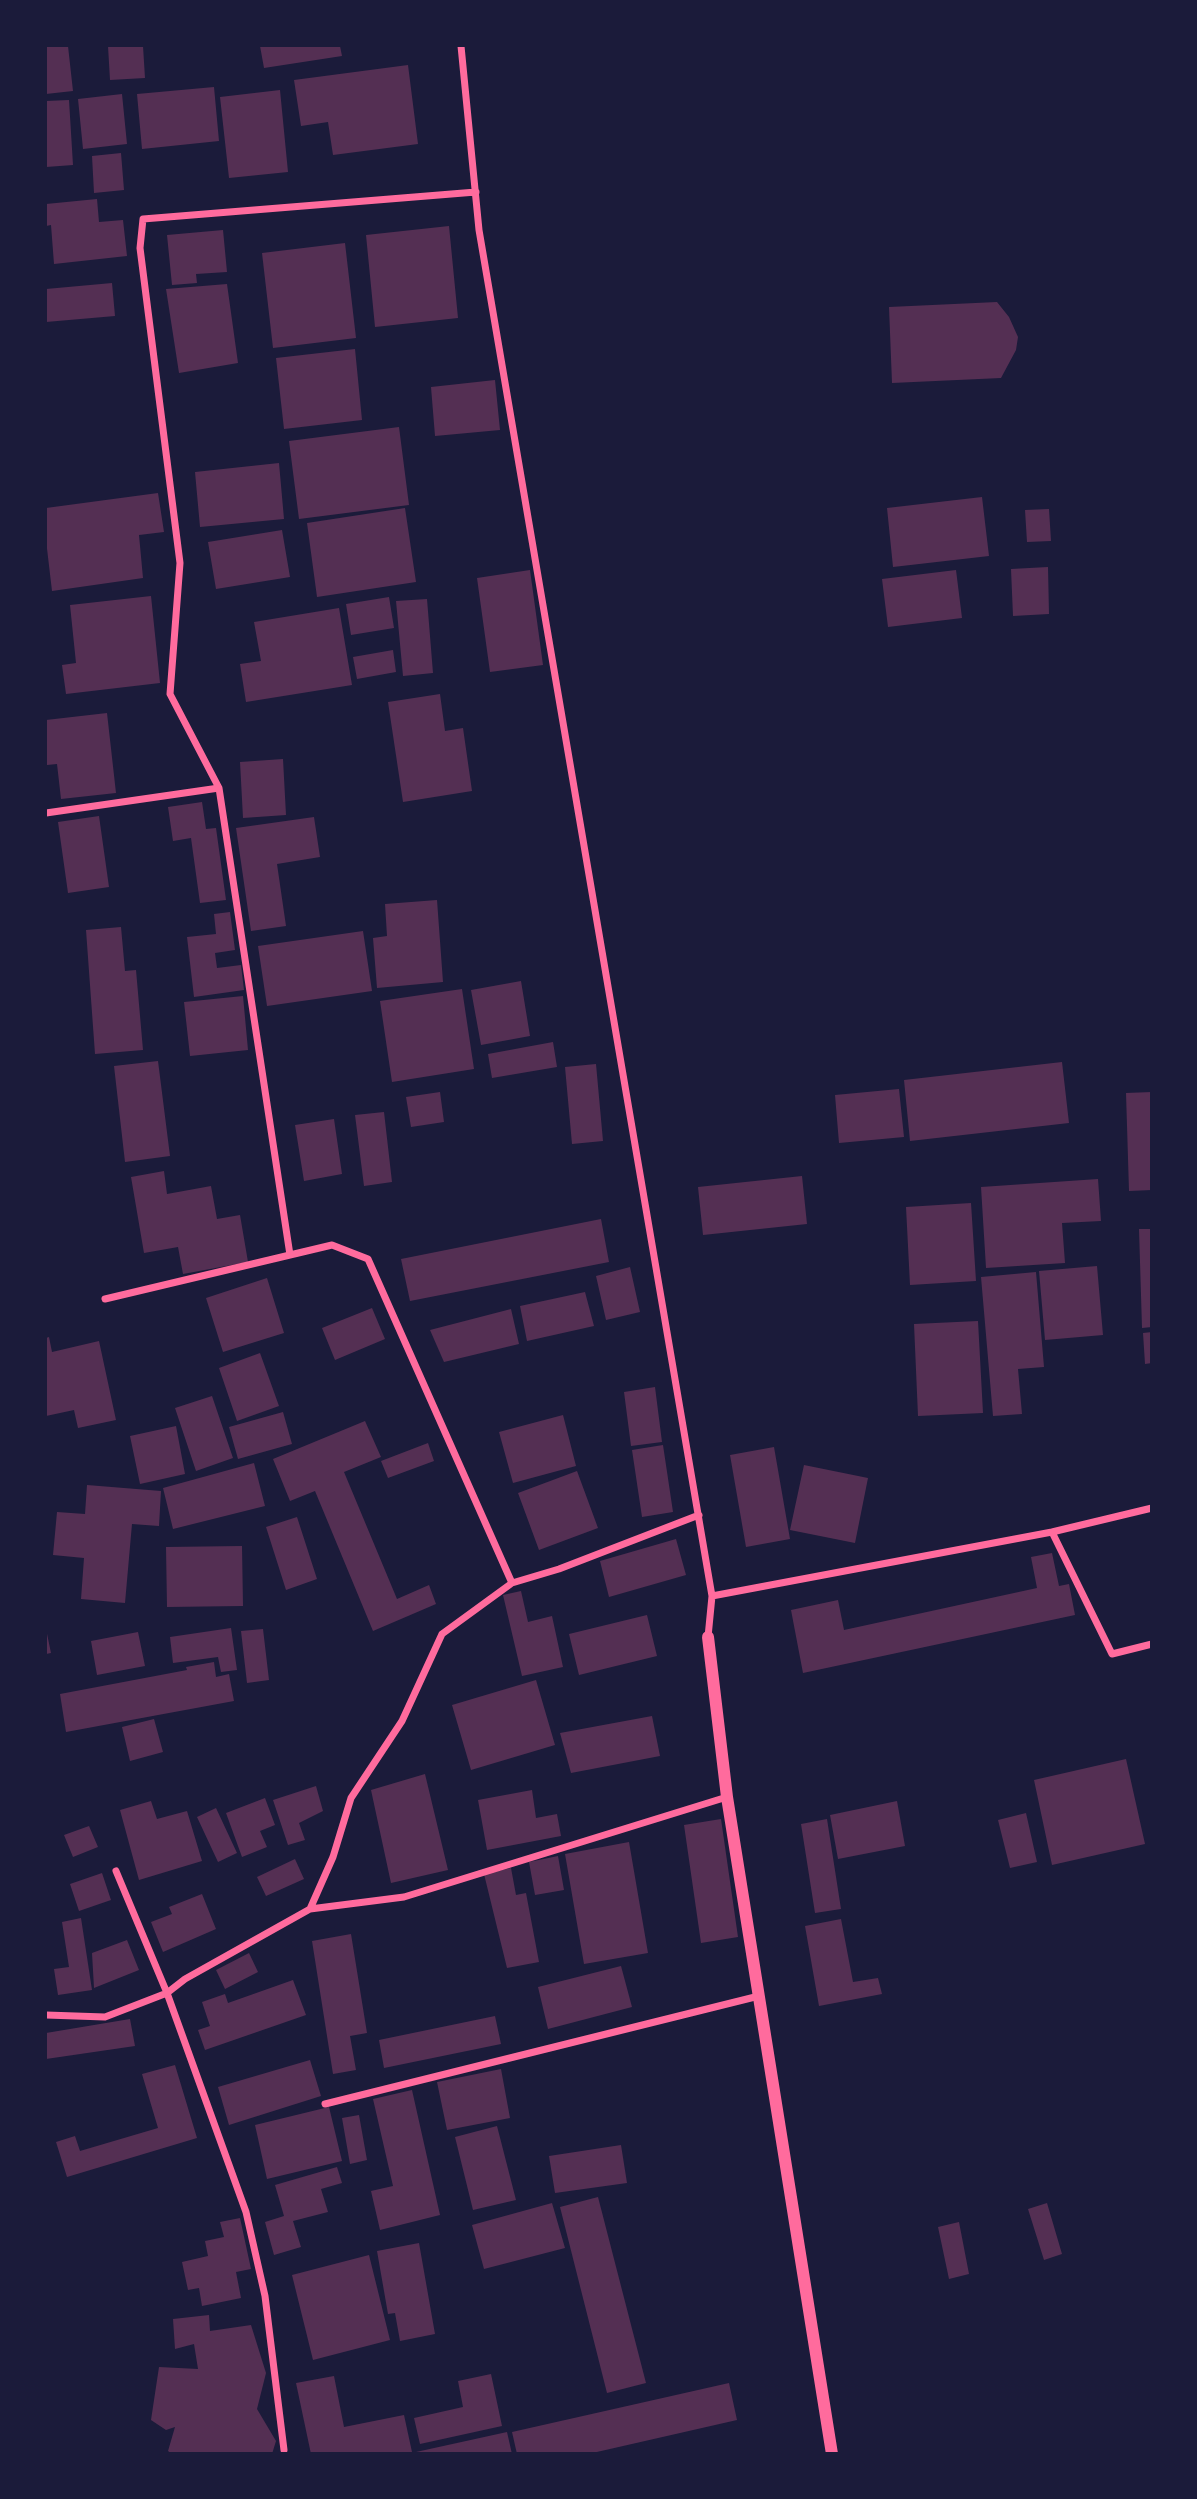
<!DOCTYPE html>
<style>
body{margin:0}
#map{position:relative;width:1197px;height:2499px;overflow:hidden;background:#1b1b3a;font-family:Karla,sans-serif}
canvas{display:block}
.frame{position:absolute;inset:0;border:47px solid #1b1b3a;pointer-events:none}
</style>
<div id="map">
<canvas width="1197" height="2499"></canvas>
<div class="frame"></div>
</div>
<script>
const c = document.querySelector('canvas').getContext('2d');
c.lineJoin = 'round';
function fillPath(path, color) { c.fillStyle = color; c.fill(path, 'evenodd'); }
const shape = rows => new Path2D(rows.map(r => 'M' + r).join(''));
function stroke(path, color, width, dash) { c.strokeStyle = color; c.lineWidth = width; c.lineCap = dash ? 'butt' : 'round'; c.setLineDash(dash || []); c.stroke(path); }
fillPath(shape([
 [46,46,68,46,73,91,46,94],
 [108,46,143,46,145,78,110,80],
 [260,46,340,46,342,56,264,68],
 [408,65,418,144,333,155,328,122,301,126,294,80],
 [214,87,219,141,142,149,137,94],
 [280,90,288,172,229,178,220,97],
 [122,94,127,144,83,149,78,99],
 [69,100,73,165,46,167,46,101],
 [121,153,124,190,94,193,92,156],
 [97,199,99,222,123,220,127,256,54,264,51,225,46,226,46,204],
 [449,226,458,318,375,327,366,235],
 [223,230,227,272,196,274,197,283,172,285,167,235],
 [345,243,356,338,273,348,262,253],
 [112,283,115,316,46,322,46,289],
 [227,284,238,363,179,373,166,289],
 [997,302,1009,317,1018,337,1016,350,1001,378,892,383,889,307],
 [355,349,362,420,284,429,276,358],
 [495,380,500,430,435,436,431,387],
 [399,427,409,505,299,519,289,441],
 [279,463,284,519,200,527,195,472],
 [158,493,164,532,139,535,143,578,52,591,46,540,46,508],
 [982,497,989,556,893,567,887,508],
 [405,508,416,582,317,597,307,523],
 [1049,509,1051,541,1027,542,1025,510],
 [282,530,290,577,216,589,208,542],
 [1048,567,1049,614,1013,616,1011,569],
 [530,570,543,665,490,672,477,578],
 [956,570,962,618,888,627,882,579],
 [151,596,160,683,66,694,62,665,76,663,70,605],
 [389,597,394,628,351,635,346,604],
 [427,599,433,673,403,676,396,601],
 [339,608,352,685,246,702,240,664,261,661,254,622],
 [393,650,396,672,357,679,353,657],
 [440,694,445,731,463,728,472,791,403,802,388,702],
 [107,713,116,793,61,799,57,764,47,765,46,720],
 [283,759,286,815,243,818,240,762],
 [202,802,206,829,216,828,226,900,200,903,191,838,173,841,168,807],
 [99,816,109,887,68,893,58,822],
 [314,817,320,857,277,864,286,926,251,931,236,828],
 [437,900,443,982,377,988,373,938,387,936,385,904],
 [230,912,235,950,215,953,217,968,241,965,244,990,194,997,187,937,216,934,214,914],
 [121,927,125,971,136,970,143,1050,95,1054,86,930],
 [363,931,372,991,267,1006,258,946],
 [521,981,530,1036,481,1045,471,990],
 [462,989,474,1069,392,1082,380,1001],
 [243,996,248,1050,190,1056,184,1002],
 [553,1042,557,1067,492,1078,488,1054],
 [158,1061,170,1156,125,1162,114,1066],
 [1062,1062,1069,1123,910,1141,904,1080],
 [596,1064,603,1141,572,1144,565,1067],
 [899,1089,904,1137,839,1143,835,1095],
 [440,1092,444,1122,411,1127,406,1097],
 [1152,1092,1152,1190,1129,1191,1126,1093],
 [384,1112,392,1182,364,1186,355,1115],
 [334,1119,342,1174,304,1181,295,1125],
 [164,1171,167,1194,211,1186,217,1219,240,1215,248,1262,183,1274,178,1247,144,1253,131,1177],
 [802,1176,807,1224,703,1235,698,1187],
 [1098,1179,1101,1221,1062,1223,1065,1263,986,1268,981,1187],
 [971,1203,976,1281,910,1285,906,1207],
 [601,1219,609,1262,410,1301,401,1259],
 [1139,1229,1152,1229,1152,1327,1142,1328],
 [1097,1266,1103,1335,1045,1340,1039,1271],
 [630,1267,640,1312,606,1320,596,1276],
 [1036,1272,1044,1367,1018,1369,1022,1414,993,1416,981,1277],
 [267,1278,284,1333,223,1352,206,1298],
 [585,1292,594,1326,527,1341,520,1306],
 [372,1308,385,1339,335,1360,322,1328],
 [511,1309,519,1344,444,1362,430,1330],
 [978,1321,983,1413,918,1416,914,1324],
 [1152,1332,1152,1363,1145,1364,1143,1333],
 [49,1337,52,1352,99,1341,116,1420,78,1428,74,1410,46,1416,46,1338],
 [260,1353,279,1406,237,1421,219,1368],
 [655,1387,662,1442,631,1446,624,1392],
 [212,1396,233,1458,196,1471,175,1408],
 [283,1412,292,1444,238,1459,229,1427],
 [563,1415,576,1466,513,1483,499,1432],
 [365,1421,381,1457,344,1472,397,1599,429,1585,436,1604,373,1631,315,1491,290,1501,273,1459],
 [176,1426,185,1474,140,1484,130,1436],
 [428,1443,434,1461,388,1478,381,1461],
 [663,1445,673,1512,642,1517,632,1450],
 [774,1447,790,1539,746,1547,730,1455],
 [254,1463,265,1506,173,1529,163,1488],
 [804,1465,868,1478,855,1543,790,1530],
 [577,1471,598,1528,539,1550,518,1493],
 [87,1485,161,1491,159,1526,132,1524,125,1603,81,1599,84,1558,53,1555,57,1512,85,1514],
 [297,1517,317,1579,286,1590,266,1527],
 [676,1539,686,1575,609,1597,600,1561],
 [242,1546,243,1606,167,1607,166,1547],
 [1052,1553,1059,1586,1069,1584,1075,1615,803,1673,791,1610,838,1600,844,1630,1037,1588,1031,1557],
 [521,1591,528,1622,552,1616,563,1667,522,1676,503,1595],
 [647,1615,657,1656,579,1675,569,1634],
 [231,1628,237,1670,221,1672,218,1657,173,1663,170,1637],
 [46,1629,51,1653,46,1654],
 [263,1629,269,1680,247,1683,241,1631],
 [138,1632,145,1666,97,1675,91,1641],
 [214,1662,216,1677,229,1674,234,1701,66,1732,60,1694,187,1670,186,1667],
 [536,1680,555,1745,471,1770,452,1705],
 [652,1716,660,1756,571,1773,560,1733],
 [154,1719,163,1752,130,1761,122,1727],
 [1126,1759,1145,1844,1052,1865,1034,1780],
 [425,1774,448,1870,391,1883,371,1790],
 [316,1786,323,1811,299,1823,305,1840,288,1845,273,1800],
 [532,1790,536,1818,557,1814,561,1836,487,1850,478,1800],
 [265,1798,275,1825,260,1831,267,1847,242,1857,226,1813],
 [151,1801,157,1819,187,1811,202,1861,139,1880,120,1810],
 [897,1801,905,1846,838,1859,830,1815],
 [216,1808,237,1853,218,1862,197,1817],
 [1026,1813,1037,1862,1010,1868,998,1820],
 [721,1819,738,1937,701,1943,684,1825],
 [827,1819,841,1909,815,1913,801,1824],
 [89,1826,98,1847,73,1857,64,1835],
 [629,1842,648,1953,584,1964,565,1854],
 [558,1856,564,1890,535,1895,529,1862],
 [295,1859,304,1879,266,1896,257,1877],
 [511,1868,516,1895,526,1893,539,1962,507,1968,484,1874],
 [102,1873,111,1900,79,1911,70,1884],
 [202,1894,216,1929,163,1952,151,1922,172,1914,169,1907],
 [81,1918,92,1990,58,1995,54,1969,69,1967,62,1922],
 [841,1919,853,1982,878,1978,882,1994,819,2006,805,1926],
 [351,1934,367,2033,350,2036,356,2070,333,2074,312,1941],
 [127,1940,139,1970,94,1988,92,1953],
 [249,1953,258,1972,225,1989,216,1970],
 [621,1966,632,2007,548,2029,538,1987],
 [293,1980,306,2015,205,2050,198,2030,210,2026,202,2002,225,1994,228,2003],
 [495,2016,501,2044,384,2068,379,2040],
 [130,2019,135,2046,46,2059,46,2033],
 [310,2060,321,2096,229,2125,218,2087],
 [175,2065,197,2138,67,2177,56,2142,75,2136,80,2151,158,2128,142,2074],
 [501,2069,510,2118,447,2130,437,2082],
 [412,2090,440,2215,380,2230,371,2191,393,2186,373,2099],
 [329,2107,342,2161,267,2179,255,2125],
 [359,2115,367,2160,350,2164,342,2118],
 [497,2126,516,2200,473,2210,455,2137],
 [621,2145,627,2183,555,2193,549,2156],
 [337,2167,342,2183,321,2189,328,2212,293,2221,301,2247,274,2255,265,2222,284,2216,275,2185],
 [598,2197,646,2383,607,2393,560,2207],
 [552,2203,565,2248,484,2269,472,2225],
 [1047,2203,1062,2254,1044,2260,1028,2209],
 [240,2218,251,2269,236,2272,241,2298,202,2306,199,2288,188,2290,182,2262,208,2256,205,2241,224,2237,220,2222],
 [959,2222,969,2274,949,2279,938,2227],
 [419,2243,435,2334,400,2341,395,2313,388,2314,377,2251],
 [369,2255,390,2340,313,2360,292,2275],
 [209,2315,210,2331,251,2325,266,2373,257,2409,276,2441,272,2454,172,2454,168,2451,175,2427,166,2430,151,2420,159,2367,198,2369,194,2344,175,2349,173,2319],
 [491,2374,502,2426,420,2444,414,2418,463,2407,458,2381],
 [334,2376,344,2427,404,2415,412,2452,311,2454,296,2383],
 [729,2383,737,2420,588,2454,517,2454,512,2432],
 [507,2432,512,2454,416,2454,416,2452]
]), '#542f53');
stroke(shape([
 [461,46,479,230,712,1596,708,1637],
 [46,813,219,788],
 [290,1255,219,788,170,694,180,563,140,248,143,219,476,192],
 [105,1299,332,1245,368,1259,512,1583],
 [1052,1532,1112,1654,1152,1644],
 [712,1596,1052,1532,1152,1508],
 [116,1871,167,1993,246,2212,265,2296,284,2450],
 [310,1909,404,1897,727,1797],
 [46,2015,105,2017,167,1993,185,1979,310,1909,333,1857,351,1798,402,1721,442,1634,512,1583,559,1569,699,1515],
 [325,2104,759,1996]
]), '#ff6b9d', 7);
stroke(shape([
 [708,1637,727,1797,832,2454]
]), '#ff6b9d', 12);
</script>
